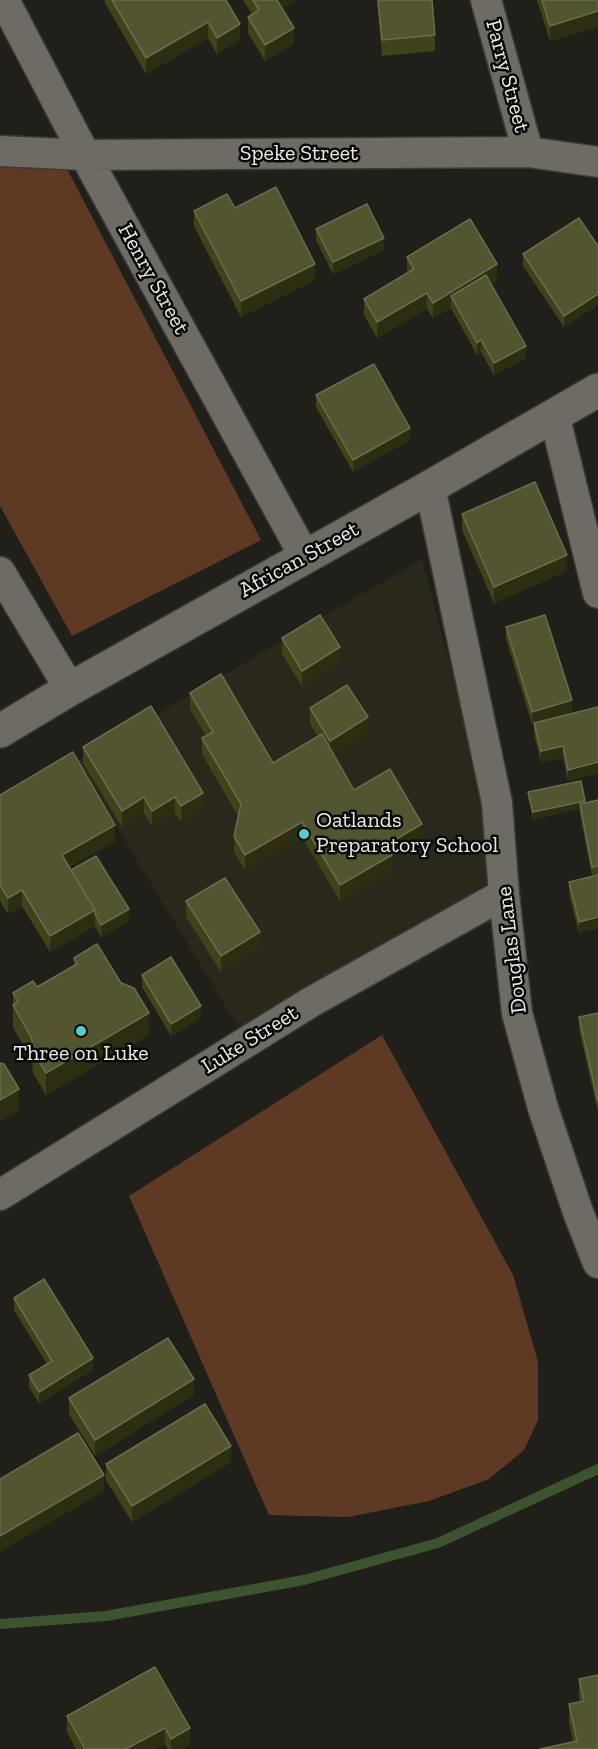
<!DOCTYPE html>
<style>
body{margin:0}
canvas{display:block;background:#211f19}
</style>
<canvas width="598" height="1749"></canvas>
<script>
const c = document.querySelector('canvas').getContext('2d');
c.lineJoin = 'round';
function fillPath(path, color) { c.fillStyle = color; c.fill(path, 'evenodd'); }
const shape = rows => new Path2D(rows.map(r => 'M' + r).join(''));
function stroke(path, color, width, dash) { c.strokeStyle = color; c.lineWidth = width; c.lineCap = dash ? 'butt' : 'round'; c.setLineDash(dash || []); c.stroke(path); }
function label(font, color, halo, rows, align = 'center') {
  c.font = font + ' "Zilla Slab",serif'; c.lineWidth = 5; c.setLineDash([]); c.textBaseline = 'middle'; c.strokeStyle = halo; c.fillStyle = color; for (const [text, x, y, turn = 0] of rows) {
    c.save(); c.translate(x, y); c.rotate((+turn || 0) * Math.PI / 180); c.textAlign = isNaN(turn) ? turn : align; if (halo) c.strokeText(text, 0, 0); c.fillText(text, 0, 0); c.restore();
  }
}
fillPath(shape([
 [422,559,482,788,493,880,240,1030,77,761]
]), '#2a271b');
fillPath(shape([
 [0,167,67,169,261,540,72,636,0,506],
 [382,1035,513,1275,538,1362,538,1420,524,1450,489,1479,429,1501,348,1517,269,1515,129,1196]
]), '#5e3a25');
stroke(shape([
 [0,1624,106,1616,304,1580,438,1543,598,1469]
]), '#3d522f', 10);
const minor = shape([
 [4,0,85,155,305,557],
 [486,0,528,152],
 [0,151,85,155,528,152,598,162],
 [554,414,598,593],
 [430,487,497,803,504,894,517,1013,543,1108,578,1212,598,1263],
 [0,572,70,689],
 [0,1195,311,1002,504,894]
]);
const tertiary = shape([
 [0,731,70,689,430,487,598,390]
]);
stroke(minor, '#3c3a36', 33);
stroke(tertiary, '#3c3a36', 36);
stroke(minor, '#6d6b64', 30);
stroke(tertiary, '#6d6b64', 33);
fillPath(shape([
 [105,0,202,0,240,40,217,54,208,38,146,74,105,3],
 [243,0,296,0,282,8,294,44,265,61,248,33,248,17,252,14],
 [377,0,432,0,435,35,435,51,382,56],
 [537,0,598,0,598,27,550,41],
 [235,208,315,280,241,317,194,226,194,211],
 [316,229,384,250,333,274,316,240],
 [598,246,598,305,564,327,523,266,523,254],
 [407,257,497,280,491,284,526,358,494,375,481,352,477,355,451,308,433,318,427,309,377,338,364,315,364,299,407,273],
 [316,395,410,440,353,472,316,407],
 [462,514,567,571,494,603,462,530],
 [506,627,572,712,541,721,598,707,568,781,563,758,541,762,534,734,534,723,532,724,506,639],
 [282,638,340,663,302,686,282,654],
 [190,693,273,763,318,737,310,724,310,708,368,733,333,754,354,790,422,840,392,857,392,871,340,901,302,837,245,870,234,852,234,836,238,816,202,754,202,738,206,736,190,709],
 [83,747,203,809,181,822,175,813,152,826,144,813,122,827,83,763],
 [528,792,585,803,598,800,598,928,579,933,569,894,569,882,592,876,580,815,580,809,533,819,528,798],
 [0,795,115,841,69,867,71,870,129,921,101,937,95,926,50,952,22,906,8,914,0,901],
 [186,901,260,948,221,972,186,917],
 [74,958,149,1035,46,1095,33,1073,32,1061,13,1027,13,993,37,987,74,965],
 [142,975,201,1018,171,1036,142,987],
 [598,1013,598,1113,579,1029,579,1017],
 [14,1298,93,1370,39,1403,29,1387,29,1375,47,1364,14,1310],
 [194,1395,95,1456,69,1414,69,1398],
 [231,1462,132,1522,106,1480,106,1464],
 [155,1667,190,1744,181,1749,168,1749,165,1744,155,1749,76,1749,67,1732,67,1716],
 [579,1679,598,1749,573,1742,569,1723,569,1704,580,1702,579,1698]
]), '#40431a');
fillPath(shape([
 [275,0,296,0,275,13],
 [598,11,598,27,550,41,550,26],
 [208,22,208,38,146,74,146,58],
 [240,24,240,40,217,54,217,38],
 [294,28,294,44,265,61,265,45],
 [384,238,384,250,333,274,333,262],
 [315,264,315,280,241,317,241,301],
 [497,264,497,280,456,305,451,296,451,308,433,318,433,303],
 [427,293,427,309,377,338,377,322],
 [598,294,598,305,564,327,564,316],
 [481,340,481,352,477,355,477,343],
 [526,346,526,358,494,375,494,363],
 [410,428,410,440,353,472,353,460],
 [567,555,567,571,494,603,494,587],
 [340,647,340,663,302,686,302,671],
 [572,700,572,712,532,724,532,712],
 [368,717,368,733,330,756,330,741],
 [563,746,563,758,541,762,541,751],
 [598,762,598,774,568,781,568,770],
 [203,793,203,809,181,822,181,806],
 [144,797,144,813,122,827,122,811],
 [175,797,175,813,152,826,152,811],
 [585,801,585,808,580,804,580,809,533,819,533,812],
 [302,822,302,837,245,870,245,855],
 [422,824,422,840,392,857,392,871,340,901,340,885,386,845],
 [115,825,115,841,62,871,62,855],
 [22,890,22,906,8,914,8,898],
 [129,909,129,921,101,937,101,925],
 [95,910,95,926,50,952,50,936],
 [598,917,598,928,579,933,579,922],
 [260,932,260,948,221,972,221,956],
 [201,1006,201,1018,171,1036,171,1024],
 [149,1013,149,1035,46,1095,46,1073],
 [19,1089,19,1111,0,1122,0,1100],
 [93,1358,93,1370,39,1403,39,1392],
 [194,1379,194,1395,95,1456,95,1440],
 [231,1446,231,1462,132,1522,132,1506],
 [104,1475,104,1491,0,1552,0,1536],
 [165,1728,165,1744,155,1749,126,1749],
 [190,1728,190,1744,181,1749,171,1749,171,1739]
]), '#2c2d11');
const building = shape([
 [112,0,226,0,240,24,217,38,208,22,146,58,112,0],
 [253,0,277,0,294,28,265,45,248,17,259,10,253,0],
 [378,0,432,0,435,35,382,40,378,0],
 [542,0,598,0,598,11,550,26,542,0],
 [276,187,315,264,241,301,194,211,227,194,235,208,276,187],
 [367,204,384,238,333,262,316,229,367,204],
 [579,218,598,246,598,294,564,316,523,254,579,218],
 [470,219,497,264,433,303,427,293,377,322,364,299,414,269,407,257,470,219],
 [486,275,526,346,494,363,481,340,477,343,451,296,486,275],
 [374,364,410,428,353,460,316,395,374,364],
 [535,482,567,555,494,587,462,514,535,482],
 [320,615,340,647,302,671,282,638,320,615],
 [545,615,572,700,532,712,506,627,545,615],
 [221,674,273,763,322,734,354,790,390,769,422,824,386,845,392,855,340,885,302,822,245,855,234,836,241,804,202,738,213,732,190,693,221,674],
 [347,685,368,717,330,741,310,708,347,685],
 [151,706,203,793,181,806,175,797,152,811,144,797,122,811,83,747,151,706],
 [598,707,598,762,568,770,563,746,541,751,534,723,598,707],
 [73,752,115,825,62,855,95,910,50,936,22,890,8,898,0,885,0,795,73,752],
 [581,781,585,801,533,812,528,792,581,781],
 [598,800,598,866,592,867,580,804,598,800],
 [96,856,129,909,101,925,95,914,95,910,71,870,96,856],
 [598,875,598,917,579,922,569,882,598,875],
 [225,878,260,932,221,956,186,901,225,878],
 [97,944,121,983,134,988,149,1013,46,1073,33,1051,32,1039,13,1005,18,1002,13,993,33,981,37,987,77,964,74,958,97,944],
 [171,957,201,1006,171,1024,142,975,171,957],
 [598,1013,598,1102,579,1017,598,1013],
 [0,1063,4,1064,19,1089,0,1100,0,1063],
 [44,1279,93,1358,39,1392,29,1375,52,1361,14,1298,44,1279],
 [168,1338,194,1379,95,1440,69,1398,168,1338],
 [205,1404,231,1446,132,1506,106,1464,205,1404],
 [78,1433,104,1475,0,1536,0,1479,78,1433],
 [155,1667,190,1728,171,1739,165,1728,126,1749,85,1749,67,1716,155,1667],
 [598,1675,598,1749,540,1749,577,1741,569,1704,584,1701,579,1679,598,1675]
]);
fillPath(building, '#525530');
stroke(building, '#6a6c4d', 1.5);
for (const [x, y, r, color] of [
 [304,834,6,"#52cdcf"],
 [81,1031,6,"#52cdcf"]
]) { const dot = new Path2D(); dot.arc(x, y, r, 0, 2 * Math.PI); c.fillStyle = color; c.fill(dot); stroke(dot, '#0a0907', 2); }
label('22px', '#ebeae6', '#0a0907', [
 ["Parry Street",507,76,75],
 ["Speke Street",299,154],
 ["Henry Street",153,279,61],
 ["African Street",299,560,-29],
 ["Douglas Lane",512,950,-97],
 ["Luke Street",250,1040,-32]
]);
label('22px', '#ebeae6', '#0a0907', [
 ["Oatlands",316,821],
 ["Preparatory School",316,846],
 ["Three on Luke",81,1054,"center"]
], 'left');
</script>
